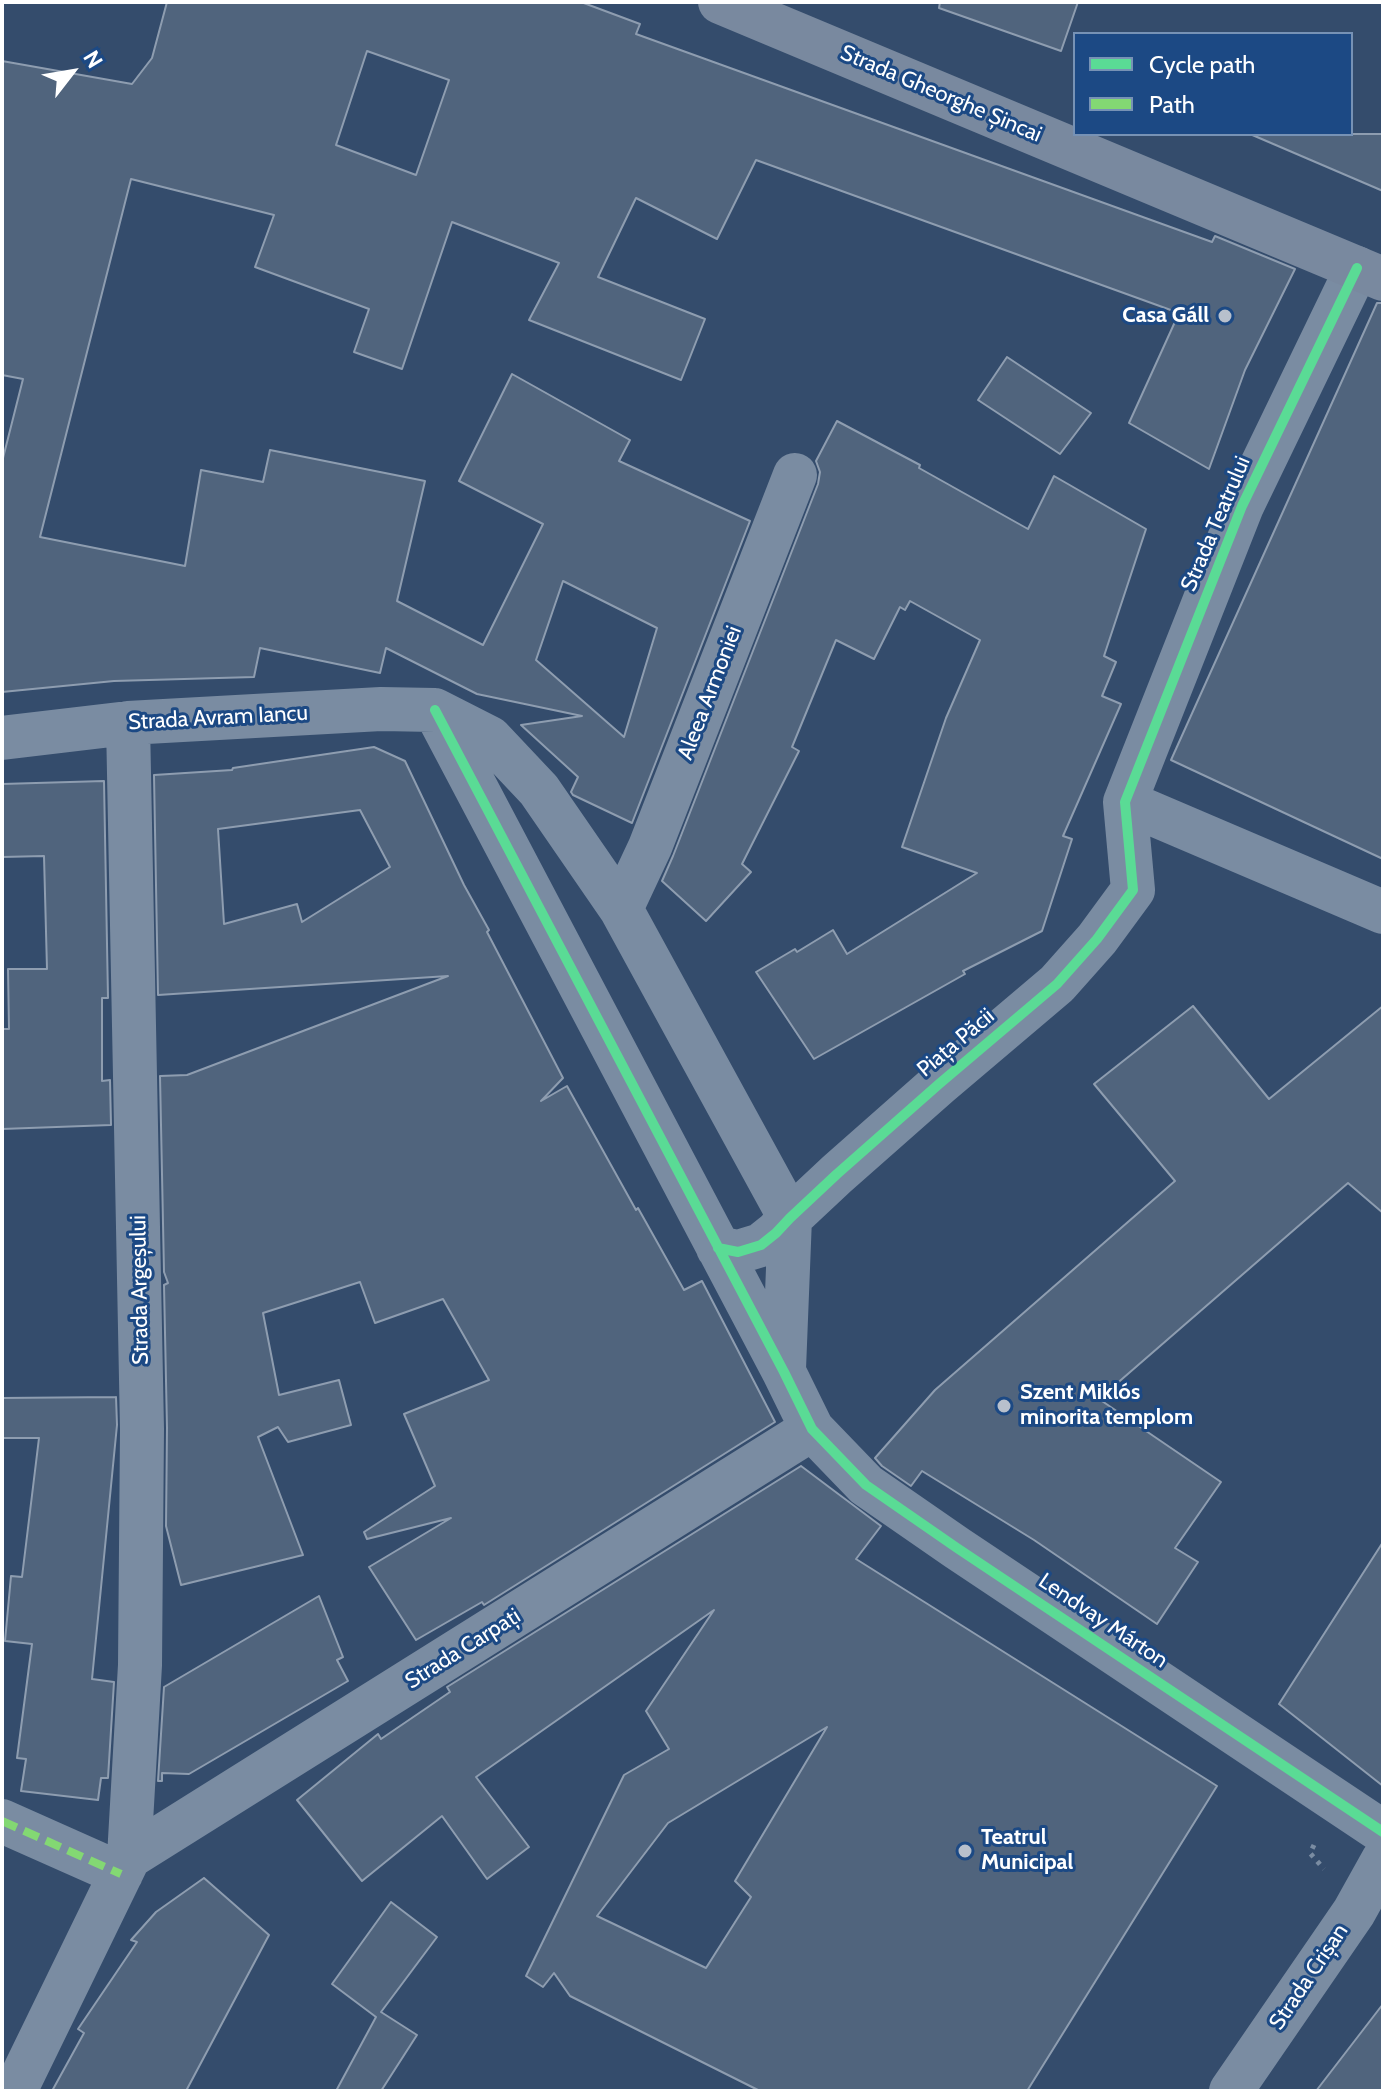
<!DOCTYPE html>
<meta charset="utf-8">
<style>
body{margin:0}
#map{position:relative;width:1385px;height:2093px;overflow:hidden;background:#344c6c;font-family:Cabin,sans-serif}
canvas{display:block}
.frame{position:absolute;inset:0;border:4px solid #fff;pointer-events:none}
.legend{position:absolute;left:1073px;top:32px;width:280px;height:104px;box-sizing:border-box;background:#1c4984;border:2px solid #7792b5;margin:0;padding:10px 14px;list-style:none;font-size:24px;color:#fff}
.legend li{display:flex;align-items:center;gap:16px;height:40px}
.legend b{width:40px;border:2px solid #7792b5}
.north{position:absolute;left:32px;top:32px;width:80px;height:80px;-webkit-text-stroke:6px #1c4984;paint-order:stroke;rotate:59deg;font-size:22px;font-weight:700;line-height:32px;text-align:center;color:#fff}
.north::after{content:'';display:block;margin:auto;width:28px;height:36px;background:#fff;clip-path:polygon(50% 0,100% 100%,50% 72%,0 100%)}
</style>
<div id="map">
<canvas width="1385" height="2093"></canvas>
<div class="frame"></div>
<ul class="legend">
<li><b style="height:10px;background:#5adb95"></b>Cycle path</li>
<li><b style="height:10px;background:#83d873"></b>Path</li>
</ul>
<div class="north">N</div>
</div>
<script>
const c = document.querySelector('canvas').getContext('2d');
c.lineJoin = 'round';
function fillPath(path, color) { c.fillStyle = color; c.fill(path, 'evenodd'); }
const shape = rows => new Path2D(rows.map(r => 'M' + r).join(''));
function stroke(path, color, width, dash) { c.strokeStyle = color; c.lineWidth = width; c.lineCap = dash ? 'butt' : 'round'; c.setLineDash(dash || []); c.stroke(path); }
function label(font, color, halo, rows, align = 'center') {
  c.font = font + ' Cabin,sans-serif'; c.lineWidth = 6; c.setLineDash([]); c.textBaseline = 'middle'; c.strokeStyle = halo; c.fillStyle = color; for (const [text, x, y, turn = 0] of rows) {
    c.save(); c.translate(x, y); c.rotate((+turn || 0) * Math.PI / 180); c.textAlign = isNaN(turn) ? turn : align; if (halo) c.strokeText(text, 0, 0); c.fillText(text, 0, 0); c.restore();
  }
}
const building = shape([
 [167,2,581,2,640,24,636,34,1212,242,1215,236,1295,269,1245,370,1209,469,1129,423,1179,313,756,160,717,239,636,198,598,277,705,319,681,380,529,320,559,263,452,222,402,369,354,352,369,309,255,267,274,215,131,179,40,537,185,566,201,470,263,482,270,450,425,481,397,601,483,645,543,524,459,481,512,374,630,440,619,461,750,521,632,823,573,795,571,792,578,777,521,725,582,716,477,694,386,648,380,673,260,648,254,677,114,681,2,692,2,462,23,379,2,375,2,61,132,84,152,58,167,2],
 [367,51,449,80,416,175,336,145,367,51],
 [563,581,657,628,624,737,536,660,563,581],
 [940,2,1078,2,1061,51,939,8,940,2],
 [1250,134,1383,134,1383,191,1250,134],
 [1377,303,1383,303,1383,859,1171,760,1377,303],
 [1007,357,1091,413,1060,454,978,400,1007,357],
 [837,421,920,465,919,468,1028,529,1054,476,1146,529,1104,656,1116,662,1102,696,1121,704,1063,836,1072,839,1042,931,963,971,965,974,814,1059,756,972,795,949,797,952,833,930,847,954,977,873,902,847,946,718,980,640,910,601,905,610,900,607,874,659,836,640,792,747,799,751,742,864,751,872,706,921,662,881,673,856,818,484,820,472,816,461,837,421],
 [374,747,405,761,464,885,489,930,487,932,563,1078,541,1101,567,1086,636,1210,638,1208,684,1290,702,1281,775,1422,484,1605,482,1602,416,1640,369,1567,451,1518,367,1539,364,1532,435,1486,404,1414,489,1380,443,1299,375,1323,360,1282,263,1313,279,1395,339,1380,351,1425,288,1442,278,1427,258,1437,303,1555,181,1585,166,1526,167,1428,164,1285,168,1283,164,1272,160,1076,187,1075,448,976,158,995,154,775,232,770,233,768,374,747],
 [360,810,390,867,302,922,297,904,224,924,218,829,360,810],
 [104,781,108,998,102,998,102,1081,110,1080,111,1125,2,1129,2,1029,9,1029,8,969,47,969,44,856,2,857,2,784,104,781],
 [1193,1006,1269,1099,1383,1006,1383,1213,1348,1183,1099,1399,1221,1482,1175,1548,1198,1562,1157,1624,1034,1540,922,1471,911,1486,882,1466,875,1458,935,1390,1175,1181,1094,1084,1193,1006],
 [116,1397,117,1425,92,1679,114,1682,108,1778,101,1778,98,1800,21,1791,26,1759,17,1758,32,1644,5,1641,11,1576,22,1577,39,1438,2,1438,2,1398,116,1397],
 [801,1466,881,1526,856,1559,1217,1786,1027,2091,760,2091,570,1996,554,1973,543,1987,526,1976,624,1775,669,1749,646,1711,714,1610,476,1777,529,1847,487,1879,442,1816,362,1881,297,1800,378,1734,381,1739,450,1692,447,1687,801,1466],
 [827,1727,735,1881,751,1897,706,1968,597,1916,668,1823,827,1727],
 [1383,1542,1383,1786,1279,1704,1383,1542],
 [319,1596,343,1657,337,1660,348,1681,189,1774,162,1773,162,1781,158,1781,164,1687,319,1596],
 [204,1878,269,1935,186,2091,52,2091,84,2033,78,2029,137,1942,131,1940,156,1912,204,1878],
 [391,1902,437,1937,381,2012,417,2035,381,2091,336,2091,376,2017,332,1984,391,1902],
 [1383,2004,1383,2091,1316,2091,1383,2004]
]);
fillPath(building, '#50647d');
stroke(building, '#8e9db0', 2);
stroke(shape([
 [1314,1845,1310,1853,1324,1869]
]), '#7a8ca2', 5, [4, 6]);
stroke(shape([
 [435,710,784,1372,812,1429,866,1485,957,1548,1383,1832],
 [128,723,142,1429,140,1665,129,1857],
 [2,738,128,723,381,709,435,710,490,738,539,790,621,909,790,1218,784,1369],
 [1125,802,1383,912],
 [621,909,650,847,795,475],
 [718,1248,738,1252,761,1245,776,1233,790,1218,837,1174,939,1084,1057,984,1097,939,1133,890,1125,802,1242,506,1357,268],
 [2,1821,121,1874],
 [15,2091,129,1857,812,1429],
 [1231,2091,1354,1912,1383,1860]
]), '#7a8ca2', 44);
stroke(shape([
 [720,2,1383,279]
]), '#79899f', 44);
stroke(shape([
 [2,1821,121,1874]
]), '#83d873', 8, [16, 8]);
stroke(shape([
 [435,710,784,1372,812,1429,866,1485,957,1548,1383,1832],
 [718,1248,738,1252,761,1245,776,1233,790,1218,837,1174,939,1084,1057,984,1097,939,1133,890,1125,802,1242,506,1357,268]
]), '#5adb95', 10);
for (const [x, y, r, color] of [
 [1225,316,8,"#b8c0cc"],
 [1004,1406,8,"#b8c0cc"],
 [965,1851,8,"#b8c0cc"]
]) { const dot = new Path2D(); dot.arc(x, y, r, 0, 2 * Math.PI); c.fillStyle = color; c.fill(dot); stroke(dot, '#1c4984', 3); }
label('22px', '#fff', '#1c4984', [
 ["Strada Gheorghe Șincai",941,94,23],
 ["Strada Teatrului",1216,524,-67],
 ["Aleea Armoniei",710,693,-69],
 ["Strada Avram Iancu",218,718,-3],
 ["Piața Păcii",956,1043,-40],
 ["Strada Argeșului",140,1290,-91],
 ["Lendvay Márton",1103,1621,34],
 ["Strada Carpați",463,1649,-32],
 ["Strada Crișan",1309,1977,-56]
]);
label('bold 22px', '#fff', '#1c4984', [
 ["Casa Gáll",1209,316,"right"],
 ["Szent Miklós",1020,1393],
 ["minorita templom",1020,1418],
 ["Teatrul",981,1838],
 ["Municipal",981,1863]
], 'left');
</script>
